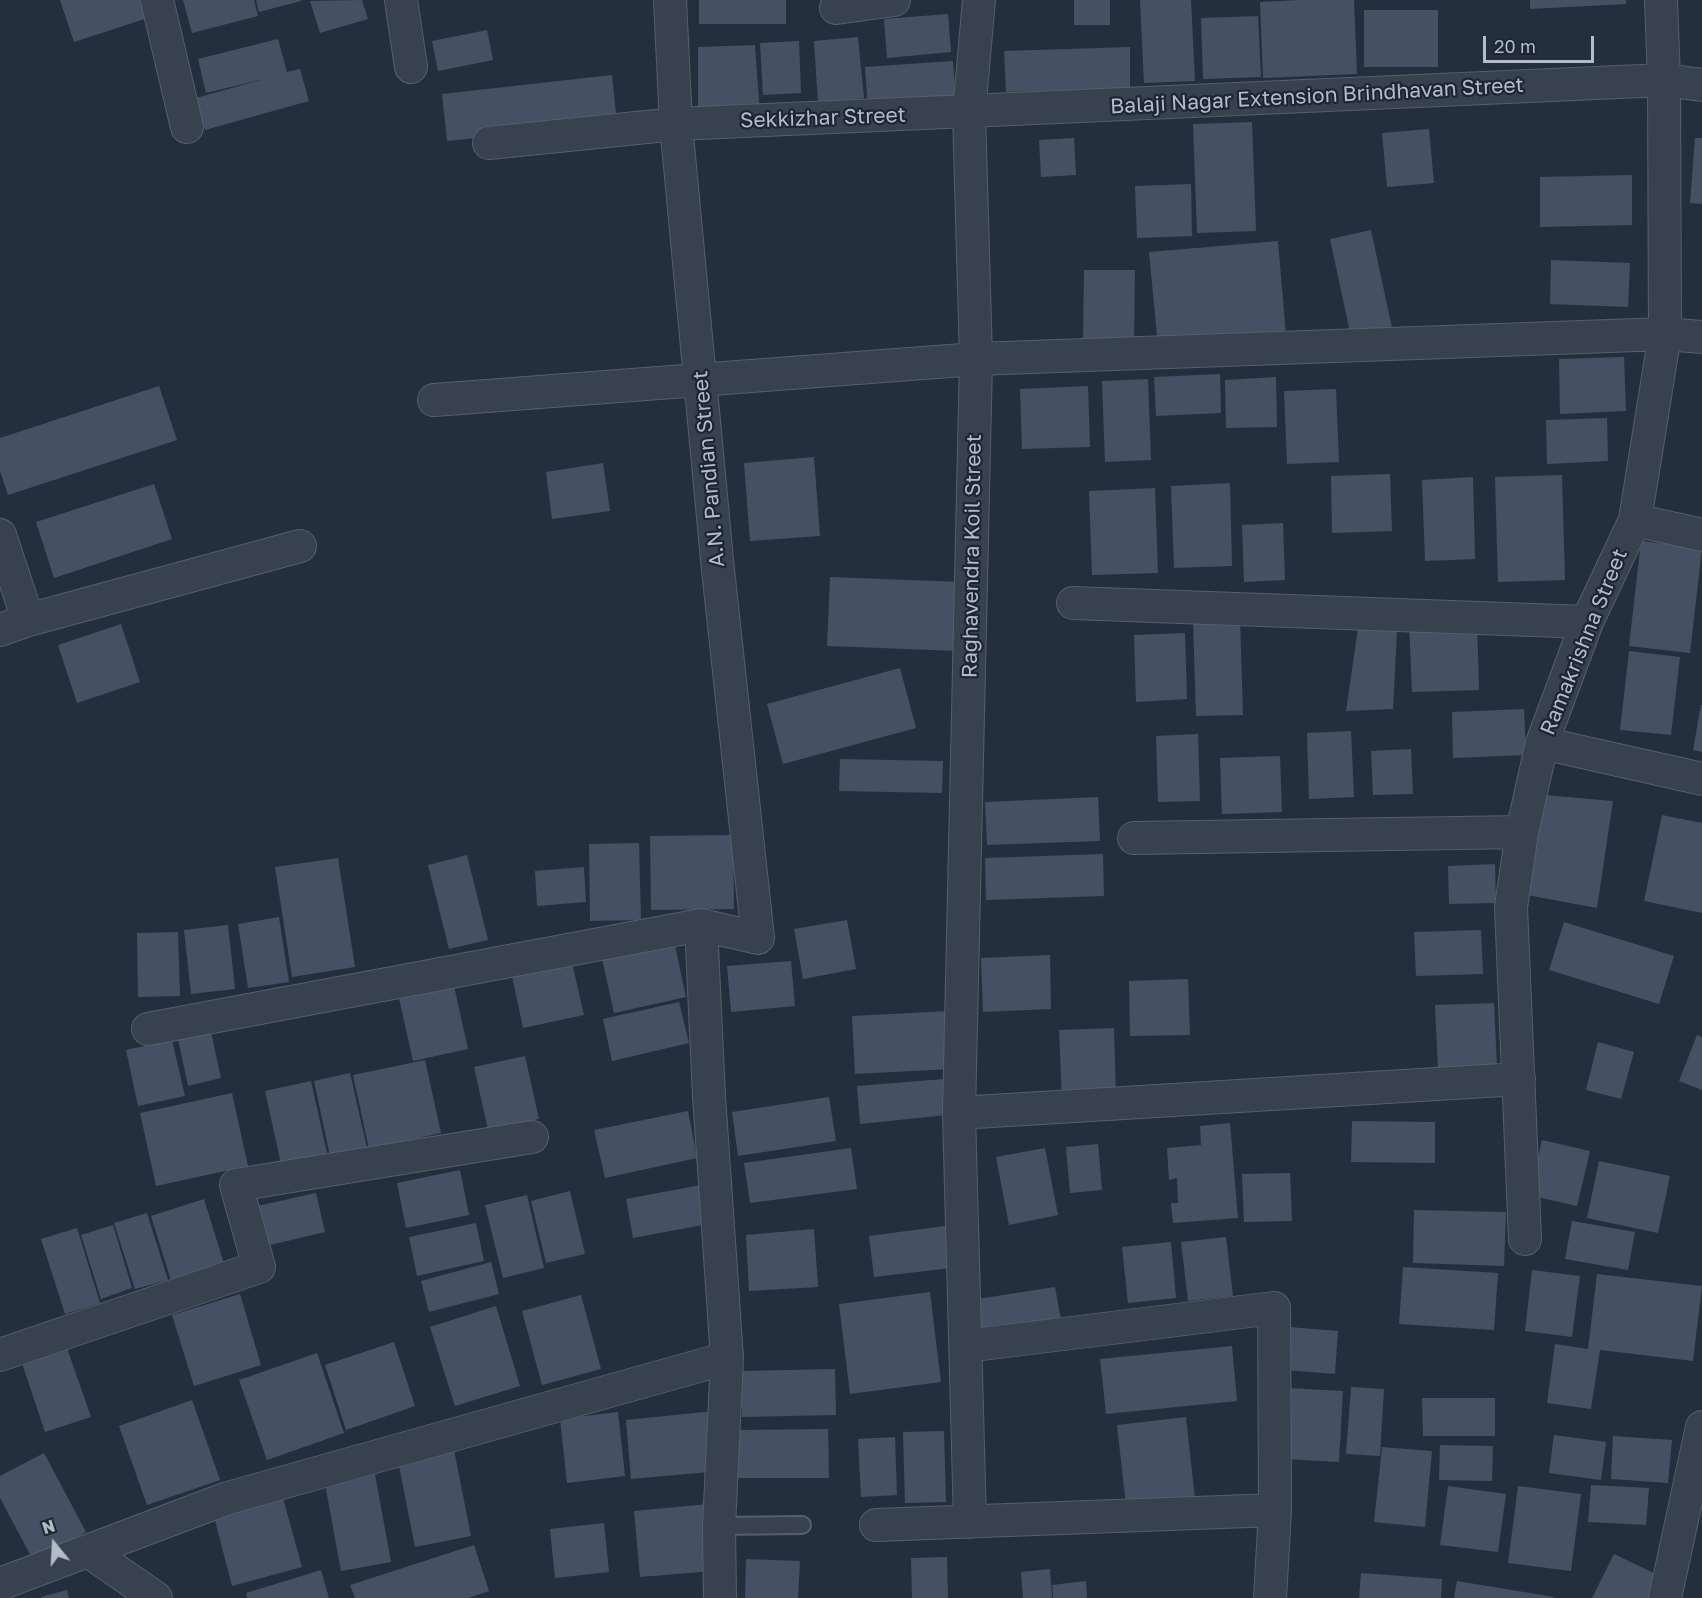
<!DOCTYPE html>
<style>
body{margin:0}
#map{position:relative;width:1702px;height:1598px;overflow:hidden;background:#242f3e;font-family:"Golos Text",sans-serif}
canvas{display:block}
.north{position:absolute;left:24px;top:1514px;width:60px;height:60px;-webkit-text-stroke:4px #1d2633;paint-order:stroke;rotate:342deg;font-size:16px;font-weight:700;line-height:24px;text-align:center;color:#b4bcc9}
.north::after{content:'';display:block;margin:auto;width:21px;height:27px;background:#b4bcc9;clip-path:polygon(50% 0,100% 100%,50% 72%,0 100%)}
.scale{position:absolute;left:1483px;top:36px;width:111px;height:27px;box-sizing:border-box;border:3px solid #b4bcc9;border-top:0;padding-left:8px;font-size:18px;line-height:21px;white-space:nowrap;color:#b4bcc9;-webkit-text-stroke:4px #1d2633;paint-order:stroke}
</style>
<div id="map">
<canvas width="1702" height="1598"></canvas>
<div class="north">N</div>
<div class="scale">20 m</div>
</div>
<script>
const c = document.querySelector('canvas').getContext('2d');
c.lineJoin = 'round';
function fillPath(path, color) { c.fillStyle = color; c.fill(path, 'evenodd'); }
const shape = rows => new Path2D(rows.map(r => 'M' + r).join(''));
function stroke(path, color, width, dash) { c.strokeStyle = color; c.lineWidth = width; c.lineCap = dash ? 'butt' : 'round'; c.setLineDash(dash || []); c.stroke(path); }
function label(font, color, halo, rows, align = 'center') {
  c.font = font + ' "Golos Text",sans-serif'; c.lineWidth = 4.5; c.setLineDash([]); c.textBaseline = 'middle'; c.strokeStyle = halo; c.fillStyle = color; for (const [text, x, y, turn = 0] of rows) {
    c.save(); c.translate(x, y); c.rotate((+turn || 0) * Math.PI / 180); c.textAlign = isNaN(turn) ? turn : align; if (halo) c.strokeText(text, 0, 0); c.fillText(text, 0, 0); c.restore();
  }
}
fillPath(shape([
 [60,0,156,0,160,14,74,42],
 [183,0,254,0,258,16,192,33],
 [256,0,301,0,301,1,259,12],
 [362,0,368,19,320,33,310,1],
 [699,0,786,0,786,24,699,24],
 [1074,0,1110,0,1110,25,1074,25],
 [1140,0,1191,0,1195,81,1144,83],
 [1300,0,1354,0,1357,74,1263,78,1260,2],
 [1530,0,1626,0,1626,4,1530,9],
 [1364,10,1438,10,1438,67,1364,67],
 [948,14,951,52,887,58,884,19],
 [1258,16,1261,77,1203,79,1201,18],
 [487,30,493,60,438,71,432,41],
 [858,37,864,98,818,103,814,41],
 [278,39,287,72,300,69,309,101,205,130,196,98,264,79,206,93,198,59],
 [799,41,801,93,763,95,760,43],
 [755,45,760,116,698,116,698,47],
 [1130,47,1130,88,1006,92,1004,51],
 [953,61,956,102,868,109,865,67],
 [612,75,617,124,447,141,442,94],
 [1252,122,1256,231,1197,233,1193,124],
 [1429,129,1434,183,1387,187,1382,133],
 [1074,138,1076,175,1041,177,1039,140],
 [1695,138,1702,138,1702,204,1690,203],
 [1632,175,1632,225,1540,227,1540,177],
 [1191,184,1192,236,1137,238,1135,186],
 [1371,230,1392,328,1351,337,1330,239],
 [1278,241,1286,335,1158,346,1149,252],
 [1551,260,1630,263,1628,307,1550,304],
 [1084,270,1135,270,1134,342,1083,342],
 [1624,357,1626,411,1560,414,1559,359],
 [1220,374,1221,413,1156,416,1154,377],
 [1276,377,1277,427,1226,428,1225,380],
 [1148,379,1151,460,1105,462,1102,381],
 [159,386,177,440,8,495,0,471,0,438],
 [1088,386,1090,447,1022,449,1020,389],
 [1336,389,1339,462,1287,464,1284,391],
 [1607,418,1608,461,1547,464,1546,420],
 [814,457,820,536,750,541,744,463],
 [603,463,610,511,552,519,546,472],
 [1390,474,1392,531,1332,533,1331,476],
 [1562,475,1565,580,1498,582,1495,477],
 [1473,477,1475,559,1425,561,1422,480],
 [1230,483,1232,566,1174,568,1171,486],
 [154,484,172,539,54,578,36,522],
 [1155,488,1158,573,1092,575,1089,491],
 [1283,523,1285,580,1244,582,1242,525],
 [1641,541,1702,548,1690,653,1629,646],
 [830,577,962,582,959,651,827,646],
 [1240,619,1243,715,1196,716,1193,621],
 [1477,620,1479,690,1412,692,1409,623],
 [121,624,140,682,77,703,58,645],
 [1358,628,1397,632,1393,709,1346,711],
 [1185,633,1187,699,1136,702,1134,635],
 [1629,651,1680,657,1671,735,1620,730],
 [900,668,916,728,783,764,767,704],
 [1701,705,1702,705,1702,752,1693,750],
 [1524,709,1526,755,1453,758,1452,712],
 [1351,731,1354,797,1309,799,1307,733],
 [1198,734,1200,801,1158,802,1156,736],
 [1411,749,1413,794,1373,795,1371,751],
 [1280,756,1282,812,1222,814,1220,758],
 [840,759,943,761,942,793,839,791],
 [1544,795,1613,801,1597,908,1527,895],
 [1098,797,1100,841,987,845,985,802],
 [1662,815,1702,823,1702,913,1644,901],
 [733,835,734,909,651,910,650,836],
 [639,843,641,920,590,921,589,844],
 [1103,854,1104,896,986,900,985,858],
 [467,855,488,940,449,949,428,865],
 [338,858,355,967,292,977,275,867],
 [1495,864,1496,903,1449,904,1448,866],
 [584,867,586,902,537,906,535,871],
 [279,917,289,982,248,988,238,924],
 [847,920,856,969,803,979,794,929],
 [1564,922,1674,956,1659,1004,1549,970],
 [228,925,235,989,191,994,184,930],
 [1481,930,1483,974,1416,976,1414,932],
 [178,932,180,996,138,997,137,933],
 [674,941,686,997,614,1013,602,958],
 [1050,955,1051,1009,983,1012,981,958],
 [791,961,795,1006,731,1012,727,966],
 [572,963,584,1015,523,1028,512,976],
 [1188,979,1190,1035,1130,1036,1129,981],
 [454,986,468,1049,413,1061,399,998],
 [679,1002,689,1043,612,1061,603,1019],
 [1494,1003,1497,1067,1438,1070,1435,1005],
 [949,1011,951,1069,855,1074,852,1016],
 [1114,1028,1116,1098,1062,1100,1059,1030],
 [211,1032,221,1078,188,1086,178,1039],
 [1697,1035,1702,1037,1702,1090,1679,1081],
 [172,1040,185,1096,138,1106,126,1050],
 [1598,1042,1634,1052,1621,1099,1586,1090],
 [525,1056,539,1119,488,1130,474,1067],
 [425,1060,441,1133,369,1149,353,1075],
 [350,1073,367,1148,330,1156,314,1081],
 [944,1079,947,1115,860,1124,857,1086],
 [311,1081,327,1153,281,1164,265,1091],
 [232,1093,248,1166,156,1186,140,1113],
 [829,1097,836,1141,738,1156,732,1112],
 [688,1111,697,1158,605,1178,594,1130],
 [1352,1121,1435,1122,1435,1163,1351,1162],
 [1230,1123,1238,1218,1173,1223,1171,1203,1178,1203,1177,1178,1169,1180,1167,1148,1201,1145,1200,1126],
 [1542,1140,1590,1151,1577,1206,1529,1195],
 [1098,1144,1102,1190,1070,1193,1066,1147],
 [851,1148,857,1189,750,1203,744,1163],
 [1045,1148,1058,1215,1009,1225,996,1157],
 [1599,1161,1670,1176,1658,1233,1587,1218],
 [460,1170,469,1215,406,1228,397,1183],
 [1290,1173,1292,1221,1244,1222,1242,1174],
 [701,1185,708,1224,633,1238,626,1199],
 [570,1191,585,1254,546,1263,531,1201],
 [316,1193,325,1232,266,1246,257,1206],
 [527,1195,544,1268,503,1278,485,1205],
 [204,1199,225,1267,172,1284,151,1216],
 [1414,1210,1506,1212,1504,1266,1413,1263],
 [147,1213,168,1280,135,1289,114,1223],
 [1572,1221,1635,1232,1628,1270,1565,1259],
 [476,1223,484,1261,417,1276,409,1237],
 [113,1225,132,1288,101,1299,81,1235],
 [945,1226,951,1268,874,1277,869,1236],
 [77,1228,100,1303,65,1314,41,1239],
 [814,1229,818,1287,749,1291,746,1235],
 [1226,1237,1233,1296,1188,1301,1181,1242],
 [1171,1242,1176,1298,1128,1303,1122,1247],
 [491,1262,499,1294,429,1312,421,1281],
 [1403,1267,1498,1273,1494,1330,1399,1324],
 [1532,1270,1580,1276,1572,1337,1525,1331],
 [1597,1274,1702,1286,1693,1361,1600,1350,1591,1409,1547,1403,1555,1344,1588,1349],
 [1055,1287,1062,1326,977,1338,971,1300],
 [930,1292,941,1382,850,1394,839,1304],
 [240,1294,261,1365,194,1386,172,1315],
 [581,1295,601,1369,542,1385,522,1311],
 [496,1306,520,1386,455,1406,430,1327],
 [1289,1327,1338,1331,1335,1374,1285,1370],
 [394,1342,415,1406,346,1430,325,1365],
 [1232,1346,1237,1401,1106,1414,1100,1359],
 [67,1348,91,1417,45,1432,22,1363],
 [317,1353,344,1433,267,1460,239,1380],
 [835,1369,836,1415,742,1417,741,1371],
 [1351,1387,1384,1389,1380,1456,1346,1454],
 [1288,1388,1343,1391,1339,1462,1284,1459],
 [1422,1398,1495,1398,1495,1436,1423,1436],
 [192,1400,220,1480,147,1505,119,1426],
 [714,1411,720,1471,631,1479,626,1420],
 [618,1412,625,1476,567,1483,560,1419],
 [1186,1417,1195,1499,1126,1506,1117,1425],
 [828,1429,829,1478,738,1478,738,1430],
 [944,1431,946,1502,905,1503,903,1432],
 [1554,1435,1606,1442,1601,1480,1549,1473],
 [1613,1436,1672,1440,1668,1483,1611,1479],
 [895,1437,897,1495,861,1497,858,1439],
 [1440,1445,1493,1446,1492,1481,1439,1480],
 [1382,1447,1432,1451,1425,1527,1374,1522],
 [454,1450,471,1536,415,1547,398,1461],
 [44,1453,86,1532,33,1560,0,1498,0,1476],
 [375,1474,391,1562,341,1571,325,1484],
 [1591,1485,1649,1488,1646,1525,1588,1522],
 [1448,1486,1506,1494,1498,1552,1440,1545],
 [1518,1486,1581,1494,1571,1571,1508,1563],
 [280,1487,302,1567,232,1586,211,1505],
 [708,1504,713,1571,640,1577,634,1511],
 [604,1523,609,1572,555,1578,550,1529],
 [474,1545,489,1591,468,1598,355,1598,350,1585],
 [1614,1554,1666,1579,1657,1598,1592,1598],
 [947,1557,948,1598,912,1598,911,1558],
 [746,1559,800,1561,798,1598,745,1598],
 [1050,1569,1052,1598,1023,1598,1021,1572],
 [321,1570,329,1598,247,1598,246,1593],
 [1361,1573,1442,1579,1441,1598,1359,1598],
 [1086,1581,1087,1598,1053,1598,1052,1585],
 [1457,1581,1554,1597,1554,1598,1454,1598],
 [67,1590,69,1598,41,1598,41,1597]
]), '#455162');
const lane = shape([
 [719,1526,802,1525]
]);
const street = shape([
 [157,0,187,127],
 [401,0,411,67],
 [836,8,894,0],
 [489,143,676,124,1664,80,1702,85],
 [434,400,976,359,1665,334,1702,337],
 [1635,520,1702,535],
 [0,535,28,620],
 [1073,603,1587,622],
 [0,630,28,620,300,546],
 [1542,743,1702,779],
 [1134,838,1522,832],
 [701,925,709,1096,727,1358,719,1526,720,1598],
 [148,1029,701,925,758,938,718,570,676,124,670,0],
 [959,1113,1519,1079],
 [1525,1239,1511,907,1522,832,1542,743,1587,622,1635,520,1665,334,1664,80,1661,0],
 [966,1346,1274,1308,1275,1510,1270,1598],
 [0,1355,259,1267,236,1185,532,1137],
 [970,1522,959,1113,976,359,969,112,979,0],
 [876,1525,1275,1510],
 [88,1551,156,1598],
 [0,1584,228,1498,727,1358],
 [1665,1598,1702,1427]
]);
stroke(lane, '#565f6c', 20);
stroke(street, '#565f6c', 34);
stroke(lane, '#38414e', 16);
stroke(street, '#38414e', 32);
label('21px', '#b4bcc9', '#1d2633', [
 ["Balaji Nagar Extension Brindhavan Street",1317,96,-3],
 ["Sekkizhar Street",823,118,-2],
 ["A.N. Pandian Street",709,469,-95],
 ["Raghavendra Koil Street",972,556,-89],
 ["Ramakrishna Street",1584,642,-68]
]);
</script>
